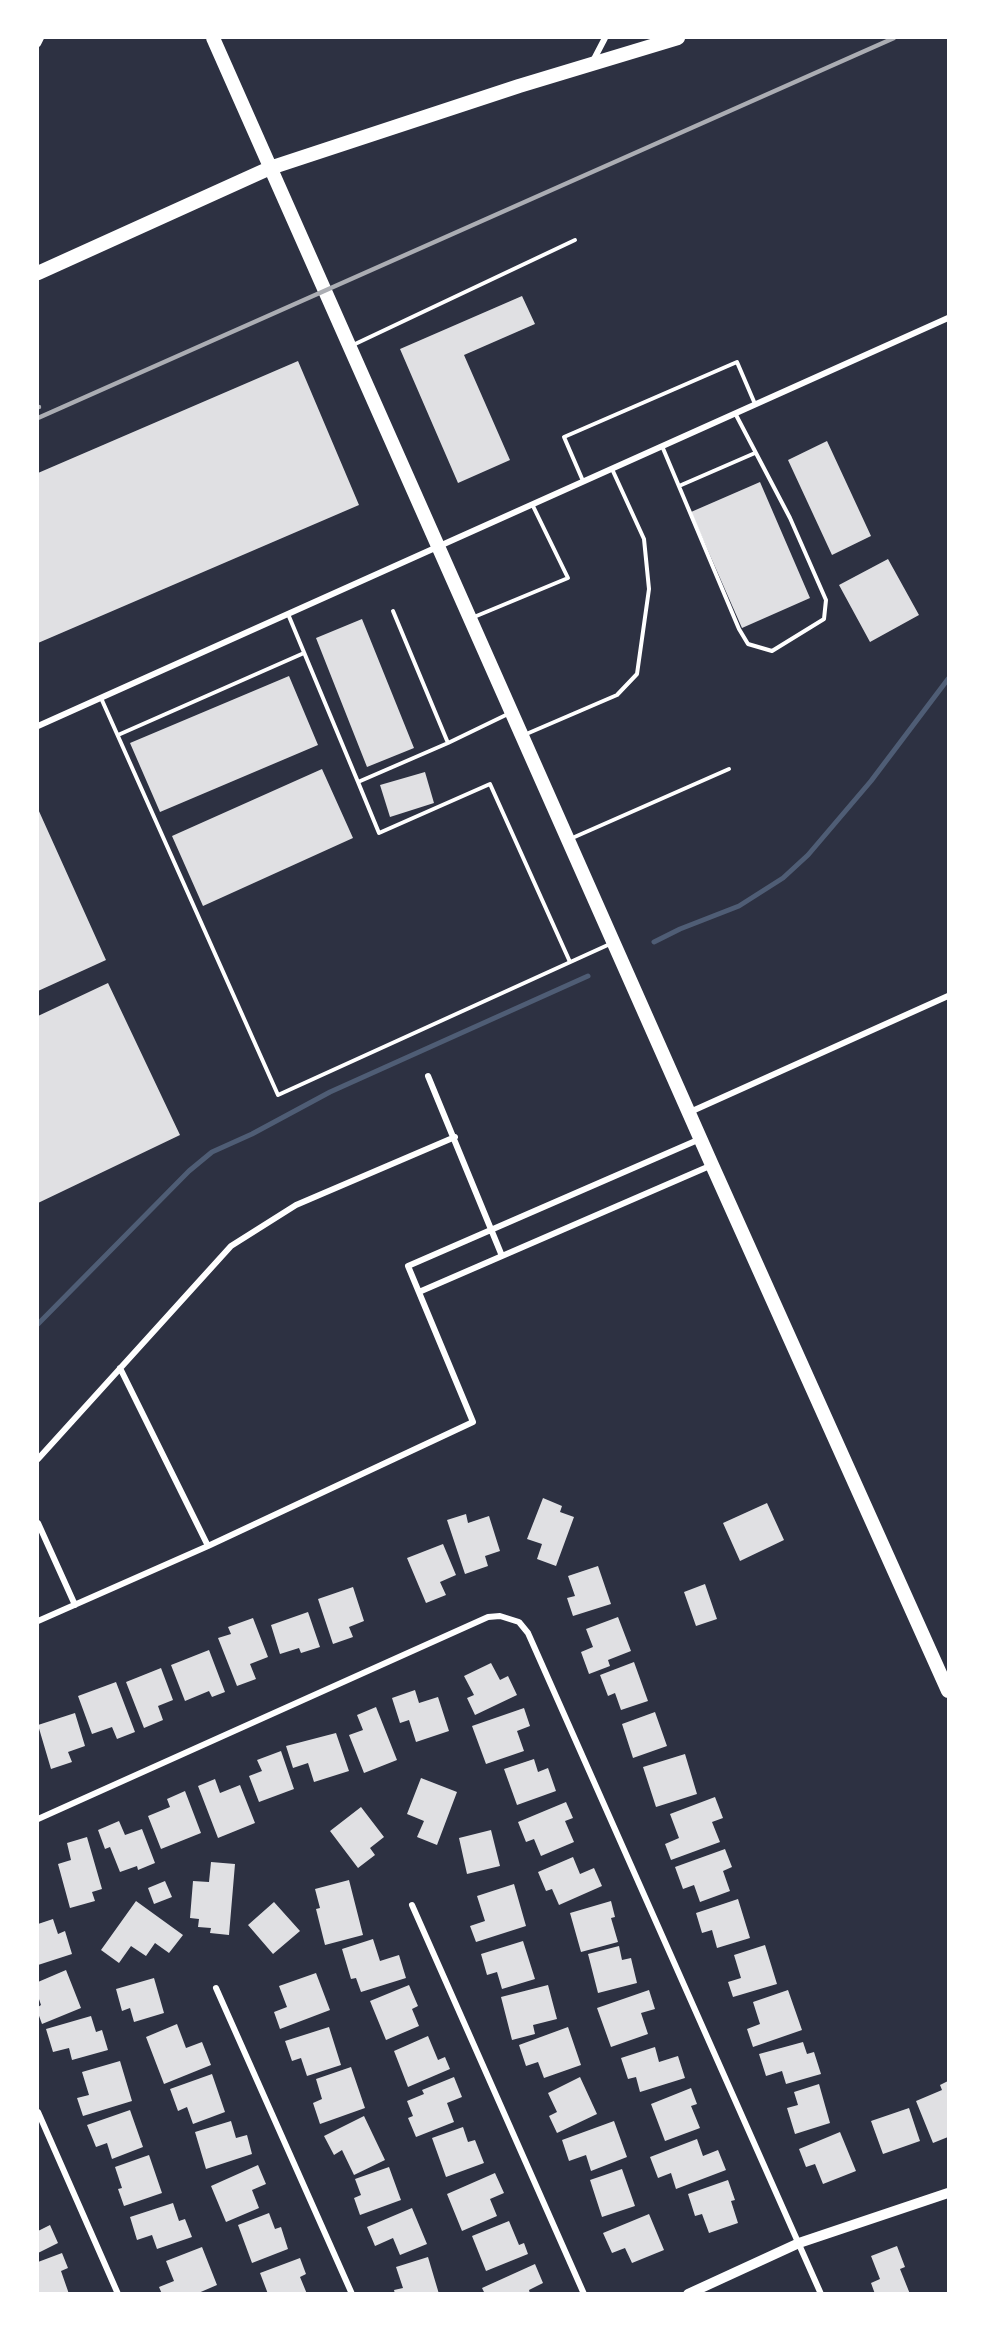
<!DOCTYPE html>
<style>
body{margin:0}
#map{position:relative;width:986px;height:2331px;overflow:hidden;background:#2d3142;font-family:"Public Sans",sans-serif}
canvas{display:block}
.frame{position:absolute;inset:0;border:39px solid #fff;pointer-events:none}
</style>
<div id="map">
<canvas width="986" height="2331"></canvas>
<div class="frame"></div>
</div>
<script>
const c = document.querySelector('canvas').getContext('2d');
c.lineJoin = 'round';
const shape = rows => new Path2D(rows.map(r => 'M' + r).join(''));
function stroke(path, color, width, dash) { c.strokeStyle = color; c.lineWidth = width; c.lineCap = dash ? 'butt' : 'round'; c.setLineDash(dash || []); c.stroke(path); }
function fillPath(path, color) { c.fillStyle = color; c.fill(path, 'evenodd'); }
stroke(shape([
 [654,942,680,929,739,906,783,878,808,855,871,781,948,679],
 [38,1324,189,1171,212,1152,252,1134,330,1092,588,976]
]), '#4f5d75', 5);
fillPath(shape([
 [522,296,535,324,464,355,510,460,458,483,400,349],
 [298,361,359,505,38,643,38,473],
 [827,441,871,536,832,555,788,460],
 [760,482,810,598,742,628,691,512],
 [888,559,919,615,870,642,839,585],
 [362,619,414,748,367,767,316,638],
 [289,676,318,745,160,812,130,743],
 [322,769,353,838,203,906,172,836],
 [425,772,434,803,390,817,380,785],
 [38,809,106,960,38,991],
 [108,983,180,1135,38,1203,38,1016],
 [543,1498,562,1506,560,1512,574,1517,556,1566,537,1559,542,1544,527,1539],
 [767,1503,784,1540,740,1561,723,1523],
 [466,1514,468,1523,489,1516,500,1551,485,1556,488,1566,465,1574,447,1520],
 [443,1544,456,1575,440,1582,446,1595,426,1603,407,1558],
 [598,1566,611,1604,573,1616,567,1598,575,1596,568,1576],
 [705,1584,717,1619,696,1626,684,1592],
 [353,1587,364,1621,349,1627,353,1637,333,1644,318,1599],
 [308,1612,320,1647,301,1653,299,1648,280,1654,271,1625],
 [618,1617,631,1651,608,1660,610,1666,589,1674,581,1652,593,1647,586,1629],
 [253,1618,268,1657,250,1664,256,1679,237,1686,218,1638,231,1634,228,1627],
 [209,1650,225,1692,212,1697,209,1691,185,1701,171,1665],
 [634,1662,648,1701,621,1710,615,1693,608,1696,600,1675],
 [491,1663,500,1680,508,1676,517,1695,475,1715,467,1698,474,1695,464,1676],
 [161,1668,173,1700,158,1706,163,1720,144,1728,126,1682],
 [116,1682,135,1732,117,1739,112,1727,92,1734,78,1696],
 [415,1690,419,1703,438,1697,449,1731,416,1742,409,1720,400,1723,392,1698],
 [376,1707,397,1760,364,1773,349,1735,363,1730,357,1715],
 [524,1708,530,1726,517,1731,524,1751,486,1764,472,1726],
 [655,1712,667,1746,633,1758,622,1724],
 [75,1713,85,1746,68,1752,72,1762,51,1769,38,1725],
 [336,1733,349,1771,314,1782,308,1763,293,1768,286,1746],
 [281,1751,294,1789,259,1802,249,1776,262,1771,257,1760],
 [685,1754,697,1794,656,1807,643,1767],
 [534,1759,538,1772,548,1768,556,1791,517,1805,504,1769],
 [421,1778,457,1792,437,1845,417,1837,424,1821,407,1814],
 [215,1779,220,1793,240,1785,255,1823,218,1838,198,1786],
 [185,1791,201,1833,161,1849,148,1816,170,1807,167,1799],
 [715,1797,723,1818,712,1822,720,1842,671,1860,665,1844,679,1838,670,1814],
 [566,1802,573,1818,565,1821,574,1842,541,1856,534,1839,526,1842,518,1822],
 [361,1807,384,1837,370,1848,375,1855,358,1868,330,1831],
 [119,1821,125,1835,142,1829,155,1863,138,1870,137,1866,120,1872,110,1847,105,1849,98,1830],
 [491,1830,500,1866,467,1874,459,1838],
 [87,1837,102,1889,92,1892,95,1901,70,1908,58,1864,71,1860,67,1843],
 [725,1849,732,1867,723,1871,730,1891,700,1902,694,1885,683,1889,675,1867],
 [573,1857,580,1874,594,1868,602,1886,559,1905,552,1889,546,1891,538,1872],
 [211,1862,235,1864,229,1935,210,1933,211,1928,198,1927,199,1919,190,1918,193,1881,209,1882],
 [349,1880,363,1935,325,1945,316,1909,320,1908,315,1889],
 [165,1881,172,1897,154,1904,148,1888],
 [514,1884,526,1926,476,1942,470,1926,485,1921,477,1896],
 [738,1899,750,1938,717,1948,712,1930,702,1933,696,1913],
 [136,1901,183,1935,169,1953,155,1943,146,1956,131,1946,119,1963,101,1950],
 [611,1901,615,1917,611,1918,618,1942,581,1952,570,1913],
 [274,1902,300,1931,273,1954,248,1925],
 [53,1919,58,1934,65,1931,72,1954,38,1965,38,1924],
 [373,1939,380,1961,399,1955,406,1978,361,1992,356,1978,351,1979,342,1949],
 [523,1941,535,1979,502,1989,497,1972,487,1975,481,1954],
 [765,1945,777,1984,733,1997,728,1982,741,1978,734,1955],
 [619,1946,622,1960,631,1958,637,1983,598,1993,588,1954],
 [66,1970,81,2008,42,2024,38,2013,38,2007,41,2005,38,1996,38,1982],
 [316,1973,330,2010,280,2029,274,2012,287,2007,279,1986],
 [154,1978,164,2013,134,2022,130,2008,122,2011,116,1989],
 [409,1985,418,2006,412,2009,419,2026,386,2040,370,2001],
 [548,1985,557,2019,533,2025,535,2034,512,2040,501,1997],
 [649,1990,655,2009,641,2013,648,2034,611,2047,597,2008],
 [788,1990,802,2030,753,2047,747,2029,760,2024,753,2002],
 [91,2016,96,2032,102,2030,108,2050,72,2060,69,2048,53,2052,46,2029],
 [177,2024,186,2048,202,2042,211,2065,164,2084,146,2037],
 [329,2027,341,2065,307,2076,301,2058,292,2061,285,2041],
 [568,2027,581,2065,544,2078,538,2062,526,2066,519,2045],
 [428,2036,438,2060,445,2057,450,2069,408,2087,394,2051],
 [803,2042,807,2054,814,2052,821,2074,786,2084,782,2071,766,2076,759,2054],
 [655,2047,659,2062,678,2056,685,2078,640,2092,636,2077,628,2079,621,2058],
 [120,2061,132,2101,83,2116,77,2098,89,2095,82,2072],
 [351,2067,365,2108,320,2124,313,2103,322,2099,316,2079],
 [212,2074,225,2112,193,2124,187,2107,178,2111,170,2089],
 [454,2077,462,2097,447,2103,454,2122,416,2137,408,2118,413,2116,407,2101,424,2094,422,2090],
 [580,2077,597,2114,557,2133,549,2116,557,2112,548,2093],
 [948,2081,948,2137,933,2143,916,2101,942,2090,940,2085],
 [819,2084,830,2123,795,2134,787,2108,798,2105,794,2092],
 [691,2088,697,2104,691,2106,700,2128,665,2141,651,2104],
 [909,2108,920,2141,883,2154,871,2121],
 [130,2110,143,2147,112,2159,107,2143,96,2147,87,2125],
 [364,2116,385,2160,354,2175,342,2150,334,2155,324,2136],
 [231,2121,236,2138,247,2135,252,2154,206,2169,195,2132],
 [614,2121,627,2157,591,2171,586,2155,569,2161,562,2140],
 [463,2127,468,2142,475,2140,484,2163,446,2177,432,2138],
 [840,2132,856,2171,823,2184,815,2164,806,2167,799,2149],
 [697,2139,703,2156,718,2150,726,2170,676,2189,671,2173,658,2178,650,2157],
 [149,2155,162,2193,124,2206,118,2189,122,2188,115,2167],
 [258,2165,266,2184,252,2190,259,2208,226,2222,211,2186],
 [389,2167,401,2200,360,2215,354,2198,361,2195,355,2179],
 [622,2169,635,2206,602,2217,590,2180],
 [495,2173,504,2193,490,2199,497,2216,462,2231,447,2194],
 [728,2180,735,2200,731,2201,738,2223,709,2233,702,2214,695,2216,688,2194],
 [173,2203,179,2221,185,2219,192,2237,157,2249,152,2235,137,2240,130,2217],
 [412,2208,427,2244,400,2255,393,2238,375,2246,367,2227],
 [269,2213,275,2229,281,2227,288,2249,252,2263,238,2225],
 [649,2214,664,2250,632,2263,625,2248,612,2253,603,2233],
 [509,2221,519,2245,524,2243,528,2254,486,2271,472,2236],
 [50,2225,58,2243,38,2253,38,2231],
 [897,2246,905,2267,900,2269,910,2294,875,2294,871,2283,880,2279,871,2256],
 [202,2247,217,2285,196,2294,162,2294,159,2287,174,2281,166,2261],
 [62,2253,68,2268,61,2271,69,2294,38,2294,38,2262],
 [428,2257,439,2294,395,2294,394,2290,403,2288,396,2267],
 [300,2258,306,2274,300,2277,307,2294,268,2294,260,2273],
 [535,2264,543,2283,529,2290,530,2294,485,2294,482,2288]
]), '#e0e0e3');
stroke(shape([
 [353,345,575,240],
 [662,446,739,629,748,644,772,651,824,619,826,600,790,518,735,413],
 [583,481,564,437,737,362,755,404],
 [679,486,755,453],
 [393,611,448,743,510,713],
 [288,614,358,782,448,743],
 [474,617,568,578,532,504],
 [101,698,278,1095,610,944],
 [118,735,304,653],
 [524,735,617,695,637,674,649,589,644,539,612,469],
 [358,782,379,833,490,784,570,962],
 [570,839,729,769]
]), '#fff', 4);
stroke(shape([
 [38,44,41,38],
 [593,61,605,38],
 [38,726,948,318],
 [428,1076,502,1256],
 [690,1112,948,996],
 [419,1292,712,1165],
 [120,1368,208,1546],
 [38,1459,231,1246,296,1205,455,1137],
 [38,1523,75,1605],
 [38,1621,208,1546,473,1422,408,1266,700,1139],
 [38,1819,488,1617,500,1616,519,1622,528,1633,821,2294],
 [412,1905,584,2294],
 [216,1988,352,2294],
 [38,2112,118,2294]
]), '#fff', 6);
stroke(shape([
 [688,2294,799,2243,948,2193]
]), '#fff', 10);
stroke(shape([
 [213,38,712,1165,948,1691],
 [38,273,270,168,519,86,678,38]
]), '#fff', 14);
stroke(shape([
 [38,407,39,407],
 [38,418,894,38]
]), '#abadb3', 4.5);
</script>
